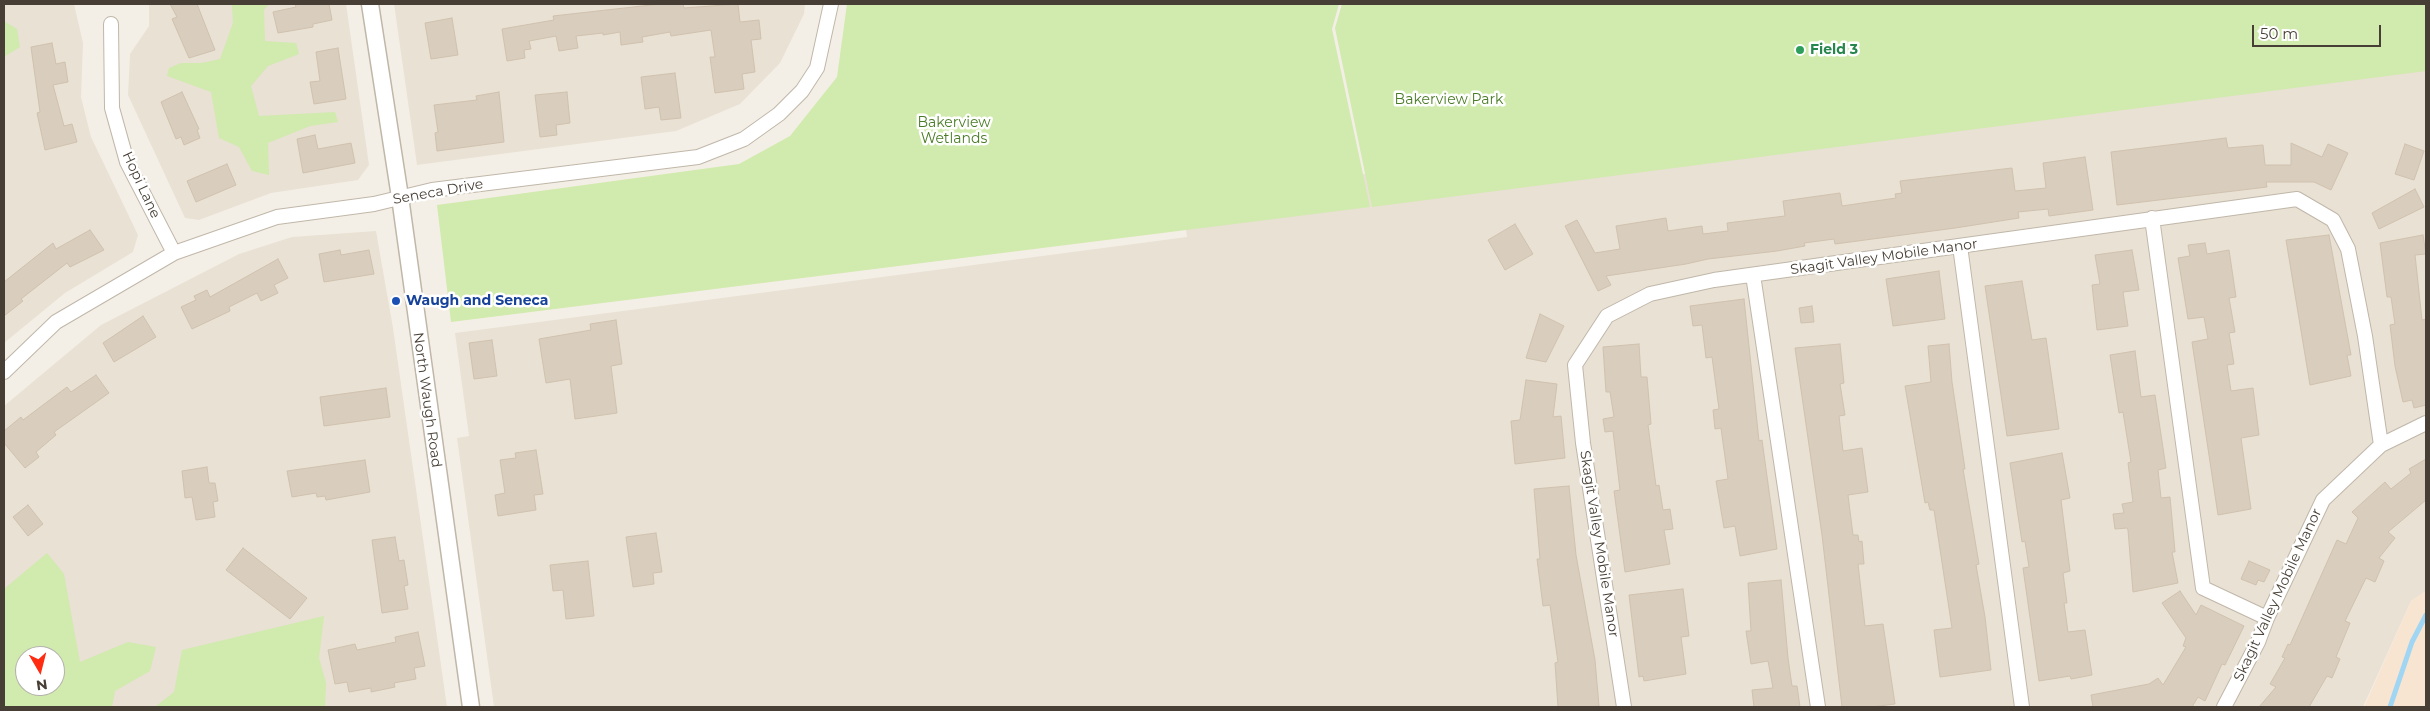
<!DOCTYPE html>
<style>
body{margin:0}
#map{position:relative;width:2430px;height:711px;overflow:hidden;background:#f4efe6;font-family:Montserrat,sans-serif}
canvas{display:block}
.frame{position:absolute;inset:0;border:5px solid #473f35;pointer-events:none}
.north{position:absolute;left:15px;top:646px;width:50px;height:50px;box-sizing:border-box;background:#fff;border:1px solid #b5b2ae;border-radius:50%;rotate:172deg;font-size:14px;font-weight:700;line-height:20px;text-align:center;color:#473f35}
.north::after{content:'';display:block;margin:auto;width:18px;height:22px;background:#ff2c12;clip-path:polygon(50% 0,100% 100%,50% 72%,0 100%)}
.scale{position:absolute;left:2252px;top:25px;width:129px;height:22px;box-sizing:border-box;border:2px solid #473f35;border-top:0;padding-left:6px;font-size:15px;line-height:18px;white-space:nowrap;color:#473f35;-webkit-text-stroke:4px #fff;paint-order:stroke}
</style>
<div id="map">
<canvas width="2430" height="711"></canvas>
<div class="frame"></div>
<div class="north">N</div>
<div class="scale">50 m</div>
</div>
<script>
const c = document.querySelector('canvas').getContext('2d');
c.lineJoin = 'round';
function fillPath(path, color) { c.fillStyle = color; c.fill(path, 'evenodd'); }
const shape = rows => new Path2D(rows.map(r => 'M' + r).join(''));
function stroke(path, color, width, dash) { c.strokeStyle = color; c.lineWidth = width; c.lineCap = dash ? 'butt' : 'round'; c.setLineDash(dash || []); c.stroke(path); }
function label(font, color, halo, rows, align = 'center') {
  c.font = font + ' Montserrat,sans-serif'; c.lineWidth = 5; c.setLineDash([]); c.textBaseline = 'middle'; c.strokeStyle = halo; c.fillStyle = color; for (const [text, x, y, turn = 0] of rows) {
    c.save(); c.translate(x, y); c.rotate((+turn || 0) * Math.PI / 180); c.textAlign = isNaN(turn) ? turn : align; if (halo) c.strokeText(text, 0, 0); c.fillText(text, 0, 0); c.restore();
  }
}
fillPath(shape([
 [4,4,74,4,83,43,81,97,91,137,138,235,133,252,65,293,4,343],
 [149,4,346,4,369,165,358,180,271,193,199,220,185,218,128,95,130,54,149,26],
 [394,4,805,4,804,14,780,63,740,104,676,131,417,165],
 [2426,34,2426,591,2411,601,2363,707,494,707,457,438,469,436,455,333,1187,237,1182,198],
 [376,231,393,328,447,707,4,707,4,406,101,325,239,254,292,237],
 [25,656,55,656,55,686,25,686]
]), '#e8e1d4');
fillPath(shape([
 [2426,591,2426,707,2364,707,2411,601]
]), '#f7e5d1');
fillPath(shape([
 [232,4,269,4,264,10,265,41,296,43,299,54,268,66,251,86,259,116,335,112,338,122,310,126,268,143,269,175,252,171,239,147,219,138,211,92,167,76,169,68,181,63,202,63,220,59,233,23],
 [847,4,1339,4,1332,29,1370,207,451,322,437,205,739,164,790,136,837,77],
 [1342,4,2426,4,2426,71,1372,207,1335,28],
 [4,21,17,29,20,47,4,57],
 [47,553,64,574,80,662,128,642,156,647,150,671,115,691,112,707,4,707,4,589],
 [25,656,55,656,55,686,25,686],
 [324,616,319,658,326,683,325,707,155,707,174,692,182,650]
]), '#d1eaad');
stroke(shape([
 [2390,707,2412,642,2426,615]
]), '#a0d5f3', 5);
const building = shape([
 [170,4,197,4,215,50,189,58,172,19,177,17,170,4],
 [295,4,329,4,332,20,313,24,313,27,278,33,273,12,296,7,295,4],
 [660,4,683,4,684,8,738,4,740,22,759,20,761,39,751,40,755,72,742,74,744,89,715,93,710,57,715,57,711,30,671,36,670,32,642,37,643,42,621,45,620,32,603,35,603,33,576,36,578,48,559,51,556,36,529,41,531,49,524,50,525,58,507,61,502,29,554,20,553,16,660,4],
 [452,18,458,55,431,59,425,23,452,18],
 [52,43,56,64,65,62,68,82,53,85,64,126,72,124,77,142,45,150,37,113,40,112,31,47,52,43],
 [338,48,346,99,314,104,310,82,320,81,316,52,338,48],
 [675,73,681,118,661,120,659,107,645,109,641,77,675,73],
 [182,92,199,129,197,130,200,138,184,145,181,137,176,139,161,102,182,92],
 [499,92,504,142,437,151,435,133,438,132,434,105,477,100,476,96,499,92],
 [567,92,570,123,556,125,557,135,540,137,535,95,567,92],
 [315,135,318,149,351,143,355,163,303,173,297,139,315,135],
 [2226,138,2228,148,2263,145,2265,165,2291,165,2291,143,2322,157,2328,144,2348,153,2331,190,2314,182,2266,182,2267,187,2117,205,2111,152,2226,138],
 [2405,144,2424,151,2414,180,2395,174,2405,144],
 [2085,157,2093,210,2049,216,2048,209,2018,212,2019,218,1955,228,1835,244,1834,239,1804,243,1805,246,1777,251,1708,259,1686,264,1606,276,1611,285,1598,291,1565,226,1577,220,1595,253,1620,249,1616,226,1666,218,1668,231,1702,226,1703,234,1728,231,1727,223,1785,216,1783,201,1840,193,1842,206,1896,198,1895,194,1902,193,1900,181,2012,168,2015,191,2046,188,2043,163,2085,157],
 [227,164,236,185,196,202,187,181,227,164],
 [2415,189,2424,207,2379,229,2372,213,2415,189],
 [1515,224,1533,254,1505,270,1488,240,1515,224],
 [90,230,104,250,70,267,67,263,21,299,23,301,4,316,4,282,53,243,56,249,90,230],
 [2329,235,2351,355,2347,355,2351,376,2310,385,2286,240,2329,235],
 [2423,235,2426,254,2415,255,2422,320,2426,319,2426,405,2414,408,2412,400,2403,402,2395,366,2390,325,2395,324,2391,297,2387,297,2380,243,2423,235],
 [2205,243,2207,254,2229,250,2236,297,2229,298,2235,332,2229,333,2234,364,2227,365,2231,391,2253,388,2259,435,2241,438,2251,509,2218,515,2192,342,2208,339,2204,317,2188,319,2178,258,2190,256,2188,245,2205,243],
 [340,250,341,255,369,250,374,274,324,282,319,254,340,250],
 [2132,250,2139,290,2123,292,2128,326,2097,330,2092,285,2100,284,2095,255,2132,250],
 [278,259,288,278,274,285,278,293,261,301,257,293,229,307,230,311,192,329,181,307,196,300,194,296,207,290,210,297,278,259],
 [1939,271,1945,319,1893,326,1886,279,1939,271],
 [2022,281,2032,340,2046,338,2059,429,2007,436,1985,286,2022,281],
 [1744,299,1759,441,1762,440,1777,549,1740,556,1735,526,1724,528,1716,481,1728,479,1721,428,1715,429,1713,410,1719,409,1712,357,1706,358,1702,325,1693,326,1690,306,1744,299],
 [1812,306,1814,322,1801,323,1799,308,1812,306],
 [1540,314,1564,326,1546,362,1526,358,1540,314],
 [143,316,156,337,114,362,103,343,143,316],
 [616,320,622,364,611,366,617,413,575,419,570,379,546,383,539,339,591,330,590,324,616,320],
 [492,340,497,376,474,379,469,343,492,340],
 [1639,344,1641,377,1647,377,1651,424,1648,425,1656,486,1659,485,1663,510,1670,509,1673,529,1664,530,1670,564,1625,572,1614,491,1620,490,1613,431,1605,432,1603,419,1614,417,1610,392,1606,392,1603,347,1639,344],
 [1840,344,1844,383,1840,384,1845,415,1839,416,1843,451,1862,448,1868,492,1848,495,1853,535,1858,535,1859,542,1862,541,1864,564,1858,564,1865,626,1883,624,1895,704,1871,707,1842,707,1822,535,1795,348,1840,344],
 [1949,344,1952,382,1965,469,1963,469,1979,564,1976,565,1985,617,1991,670,1940,677,1934,630,1952,628,1934,510,1930,510,1928,502,1925,503,1905,386,1931,382,1928,346,1949,344],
 [2135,351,2141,397,2155,395,2166,468,2158,470,2161,498,2170,497,2175,552,2172,552,2178,583,2133,592,2128,530,2127,528,2115,529,2113,514,2124,513,2122,504,2133,502,2128,463,2131,462,2123,412,2119,413,2110,355,2135,351],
 [96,375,109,393,54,432,56,435,36,452,39,457,25,468,4,443,4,431,21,417,23,420,67,387,71,392,96,375],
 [1526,380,1557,384,1553,417,1561,416,1565,458,1515,464,1511,421,1520,420,1526,380],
 [386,388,390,417,324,426,320,397,386,388],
 [536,450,543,494,534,495,536,510,498,516,495,495,505,493,500,460,516,458,515,453,536,450],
 [2062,453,2070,498,2061,500,2070,571,2063,573,2067,603,2064,603,2068,632,2085,630,2092,675,2071,679,2070,676,2039,681,2023,568,2029,567,2025,541,2022,542,2010,463,2062,453],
 [2426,459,2426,500,2388,532,2395,538,2379,558,2384,561,2375,582,2366,578,2345,621,2350,623,2336,657,2340,659,2332,678,2327,676,2309,707,2259,707,2276,687,2270,684,2285,658,2282,657,2288,644,2290,645,2337,540,2346,544,2358,518,2352,512,2385,482,2391,489,2411,473,2409,469,2426,459],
 [365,460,370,492,326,500,325,496,317,497,316,493,292,497,287,471,365,460],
 [207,467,209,483,215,483,218,501,213,502,215,517,196,520,192,497,185,498,182,471,207,467],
 [1569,486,1576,555,1595,660,1599,706,1589,707,1558,707,1555,663,1558,662,1550,605,1543,606,1537,559,1540,559,1534,489,1569,486],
 [28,505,43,524,28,536,13,517,28,505],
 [656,533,662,572,653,573,654,584,633,587,626,537,656,533],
 [395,537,399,561,404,560,408,585,404,586,408,609,382,613,372,540,395,537],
 [243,548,307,598,290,619,226,570,243,548],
 [588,561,594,616,566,619,563,590,553,591,550,565,588,561],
 [2249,561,2270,570,2264,582,2258,580,2256,585,2241,579,2249,561],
 [1781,580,1788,658,1792,686,1797,686,1800,707,1754,707,1752,690,1773,688,1768,661,1751,664,1746,631,1751,631,1748,583,1781,580],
 [1683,589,1689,636,1681,637,1686,674,1644,681,1643,676,1639,677,1629,595,1683,589],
 [2180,591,2196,615,2201,605,2244,626,2225,665,2222,664,2205,701,2198,697,2192,707,2093,707,2091,695,2149,684,2158,678,2163,685,2186,647,2183,646,2186,638,2162,603,2180,591],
 [418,632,425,666,414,668,416,679,394,683,395,687,371,692,371,688,349,692,347,682,335,684,328,650,355,644,357,650,396,642,395,637,418,632]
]);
fillPath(building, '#d9cdbe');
stroke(building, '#d1c2ae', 1);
const minor = shape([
 [111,24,112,108,127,162,174,253],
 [2152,218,2203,588,2267,618],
 [1960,246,2022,707],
 [1753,275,1818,707],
 [4,372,56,322,174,253,277,217,374,204,432,190,698,157,744,139,779,114,802,91,817,68,831,4],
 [1624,707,1583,443,1575,365,1607,316,1650,294,1714,280,2297,199,2333,220,2348,249,2365,336,2381,445],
 [2224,707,2258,642,2267,618,2323,500,2381,445,2426,423]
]);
const tertiary = shape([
 [370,4,400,197,471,707]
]);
stroke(minor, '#c0b7a9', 16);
stroke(tertiary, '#c0b7a9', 19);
stroke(minor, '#fff', 14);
stroke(tertiary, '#fff', 16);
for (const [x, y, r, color] of [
 [1800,50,5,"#2e9e5b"],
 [396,301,5,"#1a4fb4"]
]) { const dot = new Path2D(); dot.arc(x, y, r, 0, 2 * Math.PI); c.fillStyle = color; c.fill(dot); stroke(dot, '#fff', 2); }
label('bold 14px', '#27864d', '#fff', [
 ["Field 3",1810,50]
], 'left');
label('14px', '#4a7b26', '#fff', [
 ["Bakerview Park",1449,100],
 ["Bakerview",954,123],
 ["Wetlands",954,139]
]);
label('14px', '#473f35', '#fff', [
 ["Hopi Lane",141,185,65],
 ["Seneca Drive",438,192,-10],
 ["Skagit Valley Mobile Manor",1884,257,-8],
 ["North Waugh Road",427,400,82],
 ["Skagit Valley Mobile Manor",1599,544,81],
 ["Skagit Valley Mobile Manor",2278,595,-65]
]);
label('bold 14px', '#164399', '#fff', [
 ["Waugh and Seneca",406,301]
], 'left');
</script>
